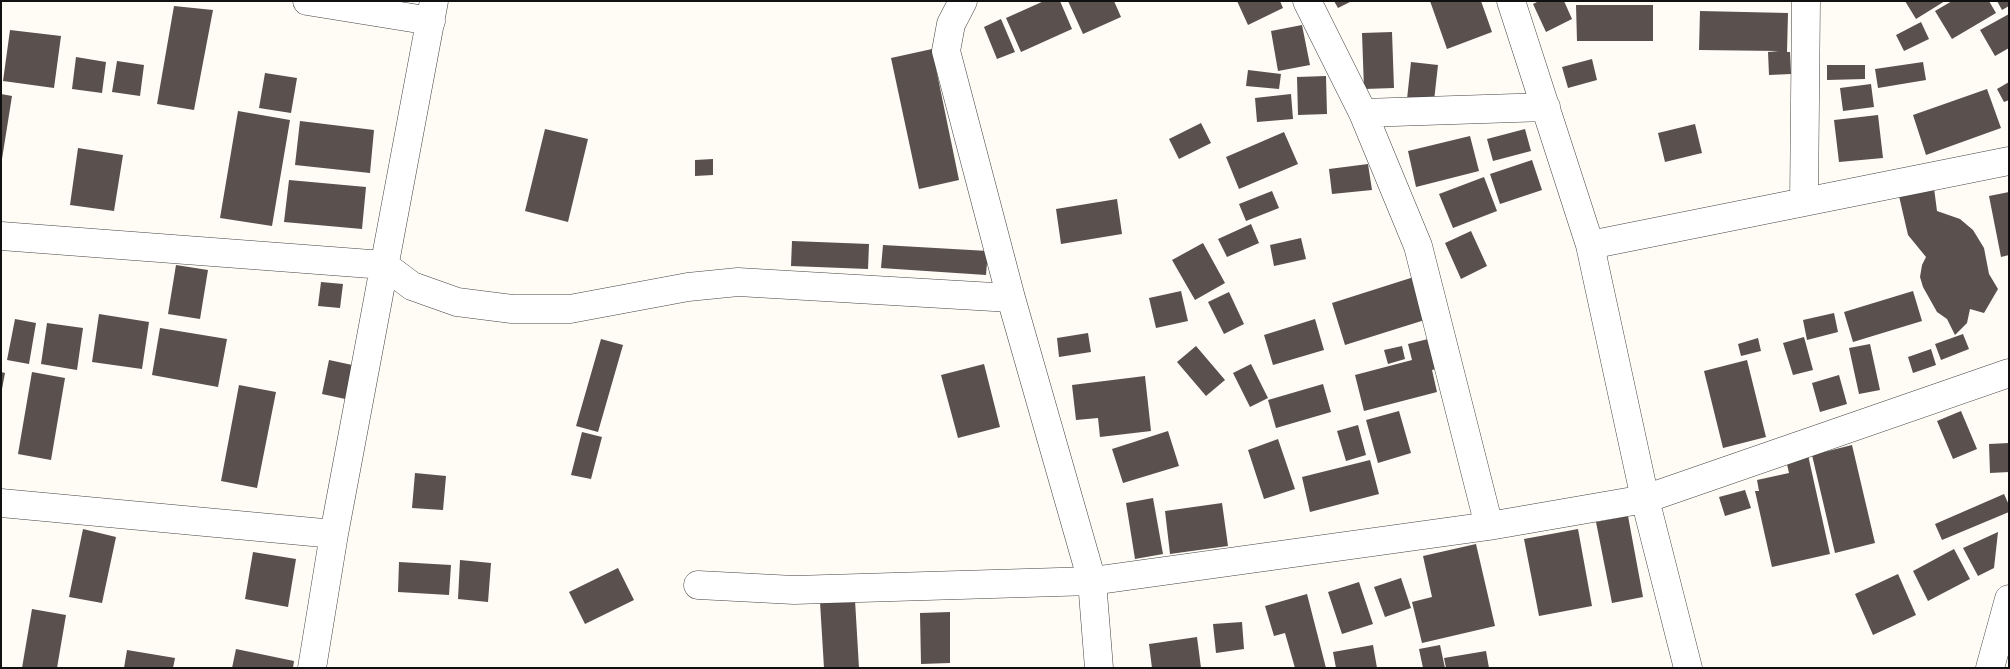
<!DOCTYPE html>
<style>
body{margin:0}
#map{position:relative;width:2010px;height:669px;overflow:hidden;background:#fffbf5;font-family:Spectral,serif}
canvas{display:block}
.frame{position:absolute;inset:0;border:2px solid #111;pointer-events:none}
</style>
<div id="map">
<canvas width="2010" height="669"></canvas>
<div class="frame"></div>
</div>
<script>
const c = document.querySelector('canvas').getContext('2d');
c.lineJoin = 'round';
function fillPath(path, color) { c.fillStyle = color; c.fill(path, 'evenodd'); }
const shape = rows => new Path2D(rows.map(r => 'M' + r).join(''));
function stroke(path, color, width, dash) { c.strokeStyle = color; c.lineWidth = width; c.lineCap = dash ? 'butt' : 'round'; c.setLineDash(dash || []); c.stroke(path); }
fillPath(shape([
 [1044,1,1060,1,1072,29,1021,52,1006,18],
 [1068,1,1114,1,1121,17,1083,34],
 [1237,1,1280,1,1283,8,1248,25],
 [1334,1,1352,1,1338,8],
 [1430,1,1481,1,1492,32,1447,49],
 [1539,1,1564,1,1572,19,1546,32,1533,4],
 [1905,1,1945,1,1916,19],
 [1952,1,1989,1,1996,13,1952,39,1935,11],
 [1997,1,2009,1,2009,6,2002,10],
 [1576,5,1653,5,1653,41,1577,41],
 [174,6,213,10,194,110,157,104],
 [1700,11,1788,13,1787,52,1790,52,1791,74,1769,75,1768,52,1779,51,1699,50],
 [2009,14,2009,48,1995,56,1980,30],
 [1001,19,1015,52,997,59,984,27],
 [1921,22,1929,39,1904,51,1896,35],
 [1302,25,1310,65,1278,71,1271,31],
 [10,30,61,36,54,88,3,81],
 [1392,32,1394,88,1364,89,1362,33],
 [932,49,959,180,919,189,891,58],
 [76,57,106,62,102,93,72,89],
 [1592,59,1597,80,1568,88,1562,67],
 [117,61,144,65,140,96,112,92],
 [1411,62,1438,65,1434,101,1407,99],
 [1923,62,1926,80,1878,88,1875,69],
 [1827,65,1865,65,1865,79,1827,80],
 [1248,70,1281,74,1279,89,1246,86],
 [265,73,297,78,291,113,259,108],
 [1326,76,1327,114,1298,115,1297,77],
 [2009,82,2009,100,2004,102,1997,89],
 [1871,84,1874,107,1843,111,1840,88],
 [1987,89,2001,128,1926,155,1913,115],
 [1,94,12,96,2,159,1,159],
 [1291,94,1293,119,1257,122,1255,98],
 [238,111,290,120,272,226,220,218],
 [1878,115,1883,158,1839,162,1834,120],
 [300,121,374,130,370,173,295,165],
 [1201,123,1211,143,1179,159,1169,139],
 [1695,124,1702,153,1665,162,1658,133],
 [545,129,588,139,568,222,525,211],
 [1525,129,1531,151,1493,161,1487,139],
 [1284,132,1298,164,1239,189,1226,157],
 [1470,136,1479,171,1416,187,1408,151],
 [78,148,123,155,114,211,70,205],
 [713,159,713,175,695,176,695,160],
 [1532,160,1542,190,1500,204,1490,174],
 [1368,164,1372,190,1332,194,1329,169],
 [1484,177,1497,211,1453,228,1439,194],
 [289,180,366,187,362,229,284,222],
 [1934,188,1937,211,1960,219,1973,230,1984,248,1989,274,1998,289,1984,313,1970,309,1967,323,1955,335,1947,319,1937,312,1923,287,1920,277,1922,265,1926,257,1908,235,1899,196],
 [1272,191,1279,208,1246,221,1239,204],
 [2009,192,2009,255,2001,257,1989,196],
 [1117,199,1122,234,1061,244,1056,209],
 [1251,224,1259,243,1227,257,1218,239],
 [1471,231,1487,266,1461,279,1445,243],
 [1301,238,1306,259,1274,266,1270,245],
 [792,241,869,244,868,269,791,266],
 [1203,243,1225,283,1195,300,1172,260],
 [883,245,988,251,986,275,881,268],
 [176,265,208,270,200,319,168,314],
 [1417,276,1431,318,1345,345,1332,303],
 [321,282,343,284,340,308,318,306],
 [1181,291,1188,321,1156,328,1149,298],
 [1913,291,1922,321,1853,342,1844,312],
 [1229,292,1244,324,1224,334,1208,302],
 [1834,313,1838,332,1807,340,1803,320],
 [99,314,149,322,142,369,92,362],
 [15,319,36,323,29,364,7,360],
 [1315,319,1324,350,1273,365,1264,335],
 [47,323,83,328,77,370,41,364],
 [160,328,227,339,218,387,152,375],
 [1088,333,1091,352,1059,357,1057,338],
 [1963,334,1969,349,1941,360,1935,344],
 [1436,337,1443,367,1432,370,1437,392,1364,411,1355,375,1412,360,1408,344],
 [1804,337,1813,370,1793,375,1783,343],
 [1758,338,1761,351,1741,356,1738,344],
 [601,339,623,345,598,432,576,426],
 [1870,344,1880,390,1859,394,1849,348],
 [1196,346,1225,380,1206,396,1177,362],
 [1402,346,1405,359,1388,364,1384,350],
 [1931,349,1936,365,1913,373,1908,357],
 [329,360,357,366,350,400,322,394],
 [1747,360,1766,437,1723,448,1704,371],
 [984,364,1000,427,958,438,941,375],
 [1251,364,1268,398,1250,407,1233,373],
 [1,372,5,373,2,389,1,388],
 [32,372,65,378,51,460,18,454],
 [1839,375,1847,404,1820,412,1812,383],
 [1145,376,1151,431,1100,437,1098,418,1076,420,1072,385],
 [1323,384,1331,412,1276,428,1268,400],
 [239,385,276,392,257,488,221,481],
 [1399,411,1411,453,1378,463,1366,420],
 [1961,411,1977,449,1953,459,1937,421],
 [1358,425,1366,455,1346,461,1337,431],
 [1168,431,1179,466,1123,483,1112,449],
 [582,432,602,437,591,479,571,475],
 [1278,439,1295,489,1264,499,1248,450],
 [2009,443,2009,472,1990,473,1989,444],
 [1852,445,1875,543,1835,553,1812,455],
 [1808,455,1830,554,1772,567,1755,491,1759,491,1757,480,1789,473,1786,460],
 [1370,460,1379,494,1310,512,1302,477],
 [415,473,446,476,443,510,412,508],
 [1745,490,1751,508,1725,516,1719,497],
 [2004,494,2009,505,2009,512,1942,540,1935,524],
 [1153,498,1163,554,1135,559,1126,503],
 [1222,503,1228,546,1170,554,1165,511],
 [1628,516,1643,597,1612,603,1596,522],
 [83,529,116,537,102,603,69,597],
 [1578,529,1592,606,1539,616,1524,539],
 [1998,532,1994,568,1978,576,1963,548],
 [1476,544,1495,626,1422,643,1412,602,1432,597,1423,556],
 [1954,549,1970,579,1928,601,1913,571],
 [253,552,296,559,288,607,245,599],
 [460,560,491,563,488,602,458,599],
 [399,562,451,565,449,595,398,592],
 [618,568,634,600,585,624,569,592],
 [1898,574,1916,615,1873,635,1855,594],
 [1401,578,1411,608,1385,617,1374,587],
 [1359,582,1373,624,1342,634,1328,592],
 [1307,594,1326,668,1295,668,1285,633,1274,636,1265,606],
 [855,600,859,668,824,668,820,602],
 [32,609,66,615,57,668,22,668],
 [950,612,950,663,921,664,920,613],
 [1242,622,1244,649,1216,653,1213,624],
 [1197,637,1201,668,1152,668,1149,644],
 [1373,645,1377,668,1336,668,1333,652],
 [1440,645,1445,668,1423,668,1419,649],
 [236,649,294,661,293,668,232,668],
 [127,650,175,658,173,668,124,668],
 [1486,651,1489,668,1446,668,1444,658]
]), '#5a504d');
const minor = shape([
 [307,1,431,21],
 [963,1,951,24,946,51,1011,298,1092,581,1099,668],
 [1307,1,1363,113,1418,246,1489,526],
 [1511,1,1590,245,1645,499,1688,668],
 [1363,113,1546,107],
 [1804,202,1806,1],
 [1,236,384,265,412,286,457,302,512,309,570,309,688,287,738,282,1011,298],
 [1590,245,2009,161],
 [1,503,334,534],
 [698,585,794,590,1092,581,1489,526,1645,499,2009,373],
 [312,668,334,534,434,1],
 [1990,668,2009,599]
]);
stroke(minor, '#444', 29);
stroke(minor, '#fff', 28);
</script>
